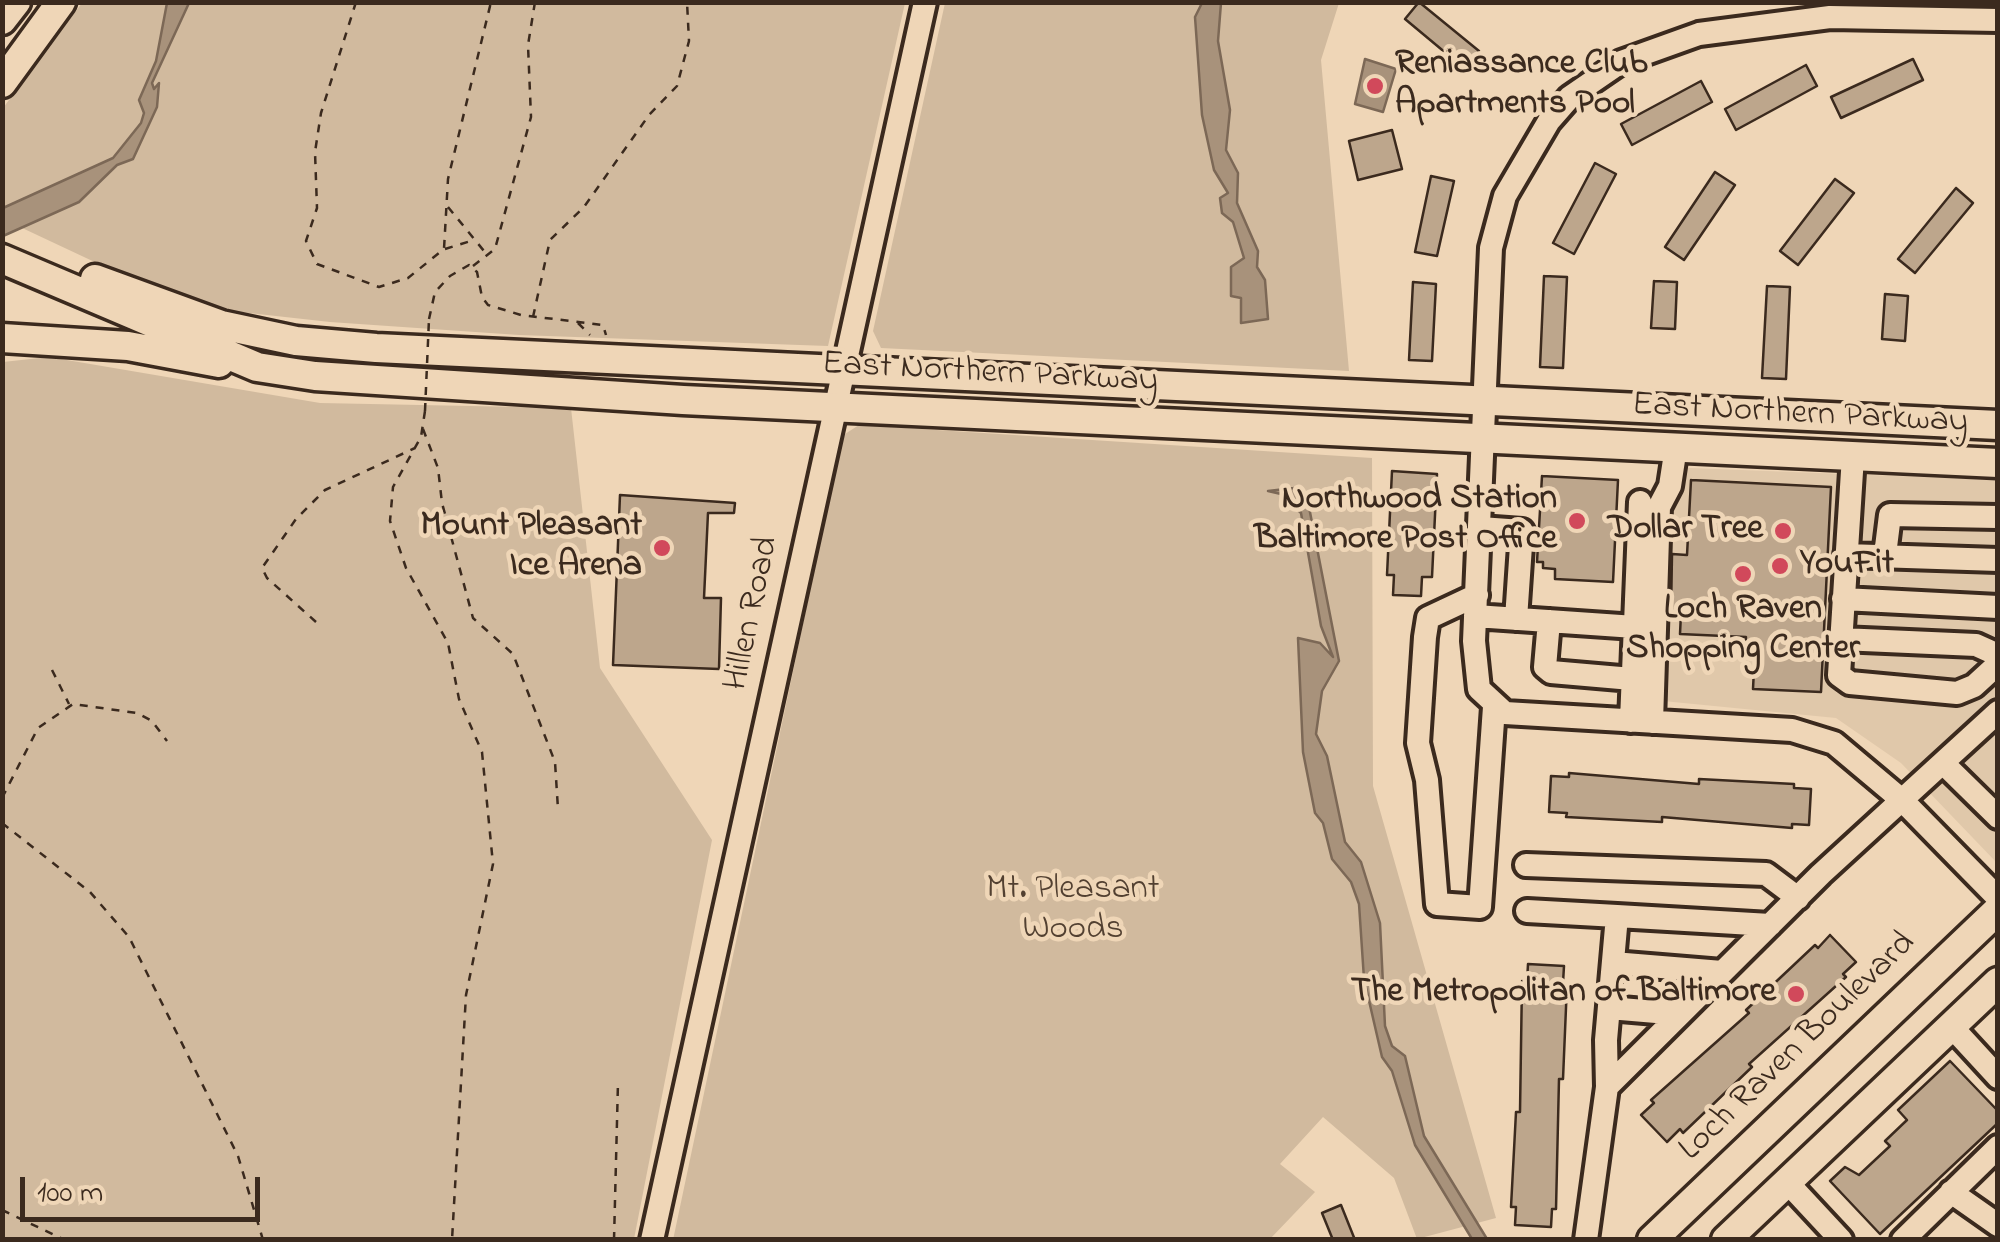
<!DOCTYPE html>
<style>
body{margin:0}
#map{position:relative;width:2000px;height:1242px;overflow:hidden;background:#efd6b7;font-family:"Indie Flower",sans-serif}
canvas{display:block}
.frame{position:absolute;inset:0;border:5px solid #3b2a1e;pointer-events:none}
.scale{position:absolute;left:20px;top:1177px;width:240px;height:45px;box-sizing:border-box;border:5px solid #3b2a1e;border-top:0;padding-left:12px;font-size:30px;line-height:35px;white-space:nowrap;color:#3b2a1e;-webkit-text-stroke:8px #efd6b7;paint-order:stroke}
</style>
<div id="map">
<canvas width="2000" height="1242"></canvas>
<div class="frame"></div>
<div class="scale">100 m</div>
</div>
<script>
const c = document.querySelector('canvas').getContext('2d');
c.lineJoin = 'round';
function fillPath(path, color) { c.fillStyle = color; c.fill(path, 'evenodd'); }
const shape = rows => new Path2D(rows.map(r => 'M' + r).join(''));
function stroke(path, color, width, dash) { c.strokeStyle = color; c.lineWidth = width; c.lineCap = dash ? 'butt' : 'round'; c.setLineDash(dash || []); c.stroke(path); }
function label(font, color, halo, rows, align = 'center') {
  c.font = font + ' "Indie Flower",sans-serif'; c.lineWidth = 9; c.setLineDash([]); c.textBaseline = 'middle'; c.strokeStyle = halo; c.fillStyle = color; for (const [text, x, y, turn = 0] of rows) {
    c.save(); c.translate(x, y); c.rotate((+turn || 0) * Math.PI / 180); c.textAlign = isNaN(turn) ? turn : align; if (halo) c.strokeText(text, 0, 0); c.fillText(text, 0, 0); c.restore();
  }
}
fillPath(shape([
 [1665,467,1997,480,1997,863,1901,763,1836,718,1653,700]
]), '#e0c8aa');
fillPath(shape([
 [82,3,905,3,828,346,519,335,330,322,231,311,133,280,3,219,3,108],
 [945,3,1339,3,1321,60,1349,371,881,348,873,331],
 [49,357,320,403,571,408,600,668,712,840,634,1239,3,1239,3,362],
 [859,425,1372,458,1373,786,1496,1218,1417,1239,1394,1178,1323,1117,1280,1164,1315,1192,1270,1239,673,1240,838,458,845,434]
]), '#d1ba9e');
const water = shape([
 [167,3,189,3,152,83,154,89,159,83,157,107,133,159,117,165,79,202,3,236,3,208,113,158,141,123,144,113,139,100,156,61,167,3],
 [1202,3,1221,3,1218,41,1230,110,1226,150,1238,173,1237,203,1258,251,1257,267,1265,280,1268,319,1241,323,1241,298,1231,296,1231,267,1244,258,1233,222,1222,213,1220,198,1228,193,1214,170,1202,115,1195,17,1202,3],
 [1365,59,1396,69,1383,112,1355,104,1365,59],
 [1294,488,1298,500,1308,502,1339,661,1322,691,1316,734,1327,756,1345,842,1361,862,1380,923,1385,1026,1392,1046,1405,1056,1424,1136,1487,1239,1472,1239,1415,1145,1392,1071,1382,1057,1364,979,1359,904,1351,882,1332,859,1323,823,1315,813,1303,752,1298,638,1320,643,1333,657,1321,626,1301,513,1281,494,1268,491,1294,488]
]);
fillPath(water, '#a8927b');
stroke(water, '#7c6856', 2.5);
const building = shape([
 [1419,2,1479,51,1465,69,1405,19,1419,2],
 [1913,59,1923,80,1841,118,1831,97,1913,59],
 [1806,65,1817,86,1736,130,1725,109,1806,65],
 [1701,81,1712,102,1632,145,1621,124,1701,81],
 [1392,130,1402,169,1358,180,1349,141,1392,130],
 [1595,163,1616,174,1574,254,1553,243,1595,163],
 [1715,172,1735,185,1684,260,1665,247,1715,172],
 [1431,176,1454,181,1437,256,1415,252,1431,176],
 [1835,179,1854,193,1798,265,1780,251,1835,179],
 [1956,188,1973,203,1915,273,1898,259,1956,188],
 [1544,276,1567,277,1563,368,1540,367,1544,276],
 [1654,281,1677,282,1675,329,1651,328,1654,281],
 [1413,282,1436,284,1432,361,1409,360,1413,282],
 [1767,286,1790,287,1786,379,1762,378,1767,286],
 [1885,294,1908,296,1905,341,1882,339,1885,294],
 [1392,471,1437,474,1432,577,1422,577,1421,596,1393,595,1394,575,1387,575,1392,471],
 [1542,476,1618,480,1613,582,1555,579,1555,569,1543,568,1543,562,1537,562,1542,476],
 [1691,480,1831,487,1821,692,1753,689,1755,648,1745,648,1746,637,1680,634,1681,613,1671,613,1672,554,1687,555,1691,480],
 [620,495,735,503,734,513,708,513,704,598,721,598,719,669,613,665,620,495],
 [1569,773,1699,784,1699,779,1794,784,1794,788,1811,789,1809,825,1792,824,1792,828,1662,817,1662,822,1566,817,1567,813,1549,812,1551,776,1569,777,1569,773],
 [1830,935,1856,962,1843,974,1846,977,1749,1064,1752,1067,1683,1133,1680,1129,1667,1142,1641,1115,1654,1103,1651,1100,1749,1013,1746,1010,1815,945,1818,948,1830,935],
 [1528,964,1564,966,1563,983,1567,984,1563,1079,1559,1079,1556,1209,1552,1209,1551,1227,1515,1225,1516,1207,1511,1207,1516,1112,1520,1112,1522,981,1527,982,1528,964],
 [1950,1061,1998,1111,1998,1123,1880,1234,1830,1181,1845,1167,1859,1175,1890,1146,1885,1141,1907,1120,1898,1110,1950,1061],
 [1341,1205,1355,1240,1333,1240,1322,1213,1341,1205]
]);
fillPath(building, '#bda68c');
stroke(building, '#3b2a1e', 2.5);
const minor = shape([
 [1998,20,1830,17,1699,34,1621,62,1570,97,1549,121,1505,196,1491,248,1474,641,1479,689,1505,713,1792,730,1834,743,1903,801,1998,898],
 [1853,456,1839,675,1850,683,1957,693,1974,686,1998,664],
 [1480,528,1522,531,1516,619],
 [1846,555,1998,560],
 [1885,555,1890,515,1998,517],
 [1477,595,1428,618,1425,637,1418,743,1427,780,1437,904,1480,907,1494,707],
 [1843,599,1998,607],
 [1475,616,1635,627],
 [1549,621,1545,667,1551,672,1632,679],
 [1841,639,1976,645,1998,655],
 [1631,721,1640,502],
 [1652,722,1659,507,1670,486,1676,447],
 [1943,763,1998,817],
 [1526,865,1766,874,1798,898],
 [1527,911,1617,916],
 [1613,963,1722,972],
 [1609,1008,1680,1014],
 [1951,1026,1998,1077],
 [1607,1087,1606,1040,1617,916,1770,925],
 [1787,1182,1841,1240],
 [1951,1192,1998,1225],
 [652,1240,925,2],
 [1586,1240,1607,1087,1821,874,1998,712],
 [1903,1240,1998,1147]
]);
const major = shape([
 [2,20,16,2],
 [2,83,61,2],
 [2,259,257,367,315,376,683,400,1998,463],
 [95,279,221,325,296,341,376,348,1998,425],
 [2,338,128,346,219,363],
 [1652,1240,1998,910],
 [1726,1240,1998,982]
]);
stroke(minor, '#3b2a1e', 30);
stroke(major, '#3b2a1e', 35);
stroke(shape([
 [356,2,321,113,315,152,317,208,306,241,317,264,379,287,408,278,444,249,448,179,491,2],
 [448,207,484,251],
 [445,249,474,240],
 [473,266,495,249,531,117,528,45,535,2],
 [533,317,550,240,584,207,649,115,677,86,689,41,687,2],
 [429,319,435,292,450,276,469,265,477,272,482,297,488,305,521,315,603,325,606,335],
 [578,323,590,335],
 [425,411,421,437,393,487,390,521,406,568,448,643,459,699,482,752,493,864,466,995,452,1240],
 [423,429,438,468,442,503,473,618,513,654,555,762,558,809],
 [316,622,267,578,262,568,296,519,325,490,415,448],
 [52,670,69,704],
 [2,798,38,728,73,704,137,713,152,721,167,741],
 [2,823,90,892,129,937,238,1156,263,1240],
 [2,1210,65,1240],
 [614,1240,618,1082]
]), '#3b2a1e', 2.5, [8, 8]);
stroke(minor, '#efd6b7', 22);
stroke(major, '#efd6b7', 28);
stroke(shape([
 [425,411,429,319]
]), '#3b2a1e', 2.5, [8, 8]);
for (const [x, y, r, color] of [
 [1375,86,10,"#d1495b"],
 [1577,521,10,"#d1495b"],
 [1783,531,10,"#d1495b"],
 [662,548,10,"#d1495b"],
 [1780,566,10,"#d1495b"],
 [1743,574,10,"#d1495b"],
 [1796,994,10,"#d1495b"]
]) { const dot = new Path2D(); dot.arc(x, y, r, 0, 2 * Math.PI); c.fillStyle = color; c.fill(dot); stroke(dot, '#efd6b7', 4); }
label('bold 35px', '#3b2a1e', '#efd6b7', [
 ["Reniassance Club",1395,66,"left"],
 ["Apartments Pool",1395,106,"left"],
 ["Northwood Station",1557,501],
 ["Baltimore Post Office",1557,541],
 ["Mount Pleasant",642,528],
 ["Ice Arena",642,568],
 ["Dollar Tree",1763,531],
 ["YouFit",1800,566,"left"],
 ["Loch Raven",1743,611,"center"],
 ["Shopping Center",1743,651,"center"],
 ["The Metropolitan of Baltimore",1776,994]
], 'right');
label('35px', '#3b2a1e', '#efd6b7', [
 ["East Northern Parkway",990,375,3],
 ["East Northern Parkway",1800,416,3],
 ["Hillen Road",754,614,-78],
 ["Loch Raven Boulevard",1799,1048,-44]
]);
label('35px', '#524031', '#efd6b7', [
 ["Mt. Pleasant",1073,891],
 ["Woods",1073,931]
]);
</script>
